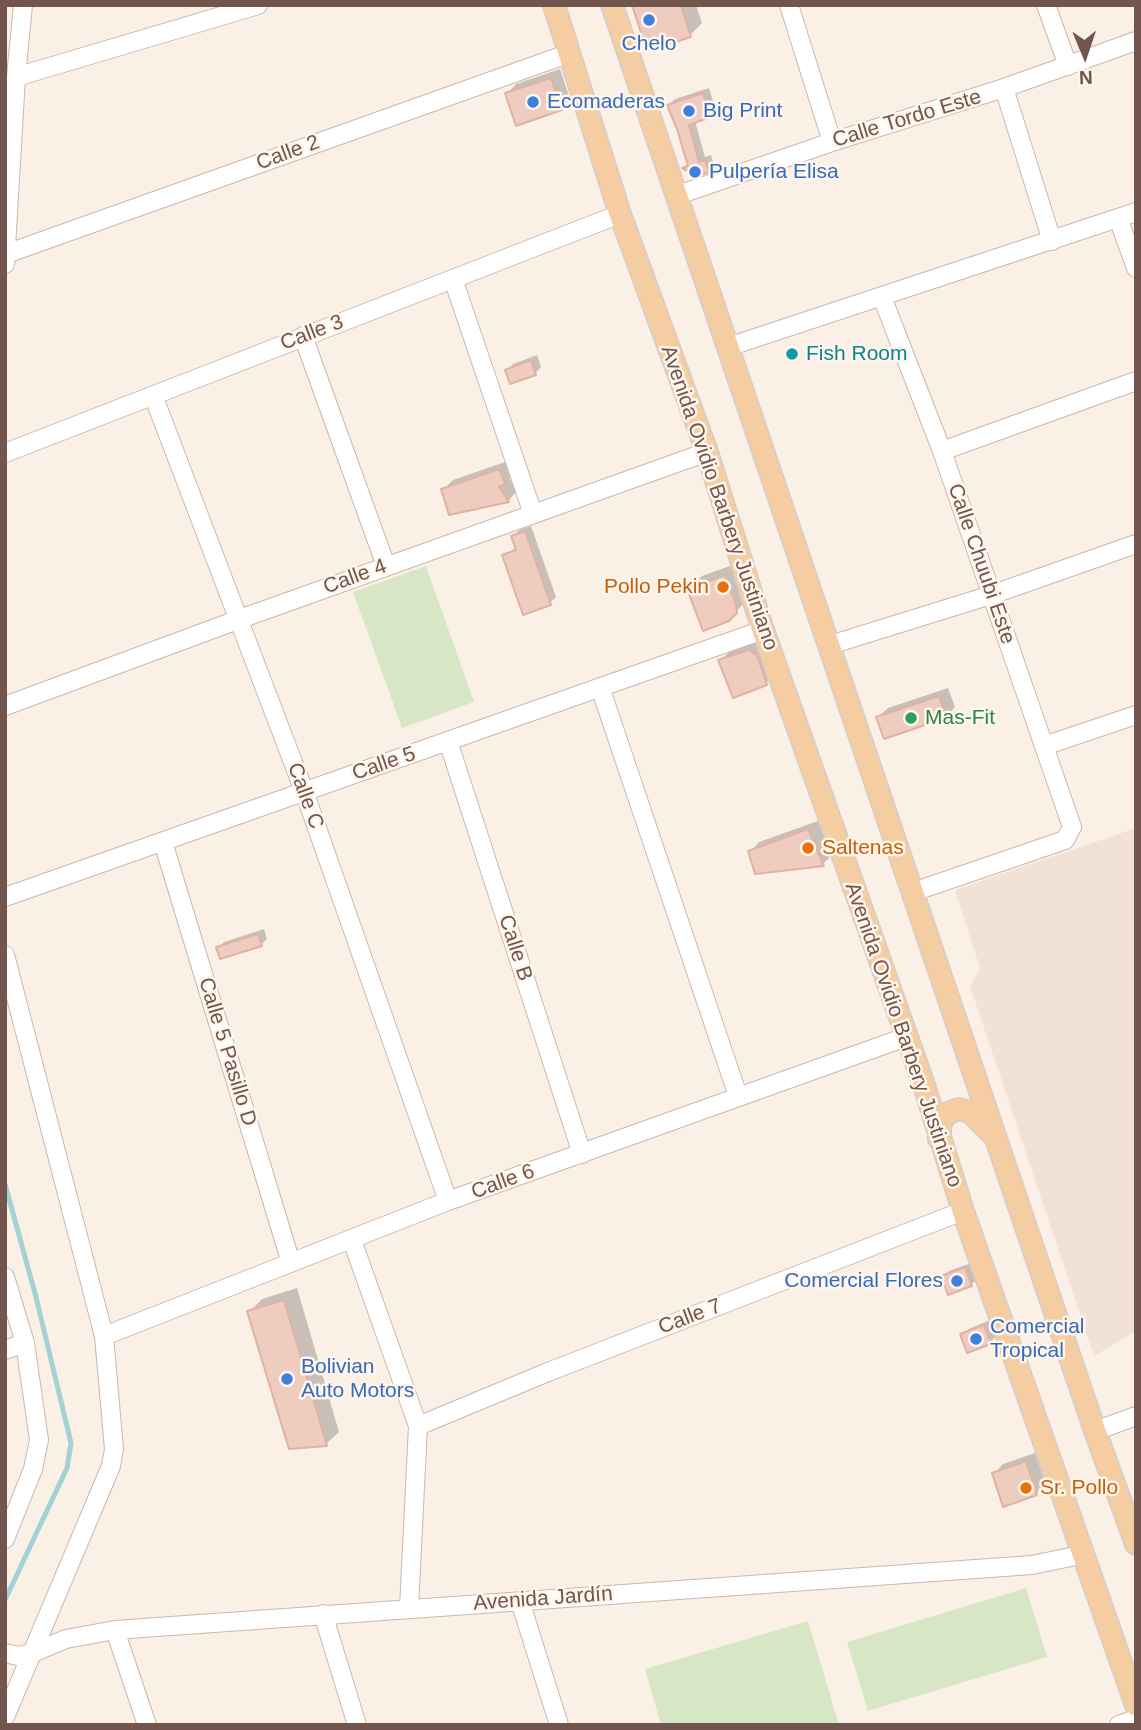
<!DOCTYPE html>
<meta charset="utf-8">
<style>
body{margin:0}
#map{position:relative;width:1141px;height:1730px;overflow:hidden;background:#fbf0e6;font-family:Helvetica,sans-serif}
canvas{display:block}
.frame{position:absolute;inset:0;border:7px solid #72564d;pointer-events:none}
.north{position:absolute;left:1050px;top:21px;width:70px;height:70px;-webkit-text-stroke:5px #fef5ec;paint-order:stroke;rotate:178deg;font-size:19px;font-weight:700;line-height:28px;text-align:center;color:#72564d}
.north::after{content:'';display:block;margin:auto;width:24px;height:32px;background:#72564d;clip-path:polygon(50% 0,100% 100%,50% 72%,0 100%)}
</style>
<div id="map">
<canvas width="1141" height="1730"></canvas>
<div class="frame"></div>
<div class="north">N</div>
</div>
<script>
const c = document.querySelector('canvas').getContext('2d');
c.lineJoin = 'round';
function fillPath(path, color) { c.fillStyle = color; c.fill(path, 'evenodd'); }
const shape = rows => new Path2D(rows.map(r => 'M' + r).join(''));
function stroke(path, color, width, dash) { c.strokeStyle = color; c.lineWidth = width; c.lineCap = dash ? 'butt' : 'round'; c.setLineDash(dash || []); c.stroke(path); }
function label(font, color, halo, rows, align = 'center') {
  c.font = font + ' Helvetica,sans-serif'; c.lineWidth = 5; c.setLineDash([]); c.textBaseline = 'middle'; c.strokeStyle = halo; c.fillStyle = color; for (const [text, x, y, turn = 0] of rows) {
    c.save(); c.translate(x, y); c.rotate((+turn || 0) * Math.PI / 180); c.textAlign = isNaN(turn) ? turn : align; if (halo) c.strokeText(text, 0, 0); c.fillText(text, 0, 0); c.restore();
  }
}
fillPath(shape([
 [1136,828,1136,1331,1094,1356,970,986,980,968,955,890]
]), '#f2e1d5');
fillPath(shape([
 [426,566,474,702,402,728,353,592],
 [1026,1588,1047,1657,868,1711,847,1642],
 [808,1621,839,1725,661,1725,645,1669]
]), '#d7e7c5');
fillPath(shape([
 [634,5,696,5,702,23,690,35],
 [560,69,570,99,561,109,507,94,516,84],
 [709,88,716,110,710,116,695,121,705,157,711,155,714,165,708,171,684,167,689,163,669,105,675,99],
 [537,355,541,367,535,373,507,370,513,364],
 [508,461,514,473,509,478,517,491,508,501,450,513,443,490,453,480],
 [531,526,556,597,550,603,504,556,517,547,513,536,519,530],
 [738,563,749,598,728,620,689,589,702,576],
 [762,638,779,670,766,683,720,661,733,648],
 [948,688,955,707,946,717,885,737,878,717,888,708],
 [818,821,832,855,823,864,750,852,759,842],
 [264,929,267,939,261,945,218,948,224,942],
 [971,1263,977,1279,971,1285,943,1277,949,1271],
 [297,1288,339,1432,326,1444,249,1312,262,1299],
 [990,1320,996,1336,990,1343,962,1335,969,1329],
 [1035,1453,1046,1484,1037,1493,1005,1505,994,1474,1003,1464]
]), '#0003');
stroke(shape([
 [5,1184,36,1297,71,1443,67,1468,5,1600]
]), '#a3d2d4', 5);
const building = shape([
 [632,5,681,5,691,37,647,51,632,5],
 [551,78,562,110,516,126,505,93,551,78],
 [703,93,711,117,689,125,699,162,705,160,709,172,697,176,682,168,688,166,677,129,667,105,703,93],
 [531,360,536,375,510,384,505,370,531,360],
 [499,469,505,484,499,487,509,502,449,515,441,489,499,469],
 [525,531,551,605,523,615,502,555,516,550,511,536,525,531],
 [725,575,736,605,737,613,729,621,703,631,687,589,725,575],
 [748,650,757,655,767,685,733,698,718,660,748,650],
 [939,696,946,718,884,739,876,717,939,696],
 [808,829,824,866,755,874,748,851,808,829],
 [258,934,262,946,220,959,216,947,258,934],
 [965,1267,972,1286,948,1295,941,1276,965,1267],
 [284,1300,327,1446,289,1449,247,1311,284,1300],
 [984,1325,991,1344,967,1353,960,1334,984,1325],
 [1026,1461,1037,1495,1003,1507,992,1473,1026,1461]
]);
fillPath(building, '#eecdc0');
stroke(building, '#e0b2a1', 2);
const minor = shape([
 [789,5,832,142],
 [1046,5,1068,66],
 [16,77,258,5],
 [1004,88,1052,241],
 [678,195,832,142,1004,88,1136,41],
 [1118,218,1136,268],
 [6,254,570,53],
 [5,264,16,77,23,5],
 [453,279,533,514],
 [882,297,942,451,1072,827,1065,840,913,892],
 [303,336,386,566],
 [728,347,1136,212],
 [153,395,304,791,448,1201],
 [942,451,1136,381],
 [5,453,620,214],
 [830,645,991,595,1136,544],
 [600,687,738,1096],
 [5,706,240,619,707,452],
 [448,741,582,1154],
 [1044,746,1136,715],
 [163,842,291,1263],
 [5,897,763,630],
 [5,955,104,1336,114,1449,111,1466,5,1717],
 [352,1240,418,1426,409,1608],
 [5,1277,25,1343,39,1440,33,1469,5,1539],
 [104,1336,448,1201,906,1037],
 [5,1350,25,1343],
 [418,1426,548,1372,963,1211],
 [1095,1431,1136,1416],
 [520,1601,559,1725],
 [323,1614,357,1725],
 [115,1630,147,1725],
 [5,1653,18,1656,30,1654,66,1639,115,1630,1032,1565,1085,1554],
 [1119,1725,1136,1719]
]);
const major = shape([
 [554,5,620,214,707,452,763,630,924,1085,963,1211,1136,1705],
 [612,5,1095,1431,1136,1544],
 [939,1139,941,1122,948,1113,959,1109,970,1112,991,1133]
]);
stroke(minor, '#ccb7ad', 20);
stroke(major, '#d5ccca', 24);
stroke(minor, '#fff', 18);
stroke(major, '#f5cda3', 21);
for (const [x, y, r, color] of [
 [649,20,7,"#3f7fe0"],
 [533,102,7,"#3f7fe0"],
 [689,111,7,"#3f7fe0"],
 [695,172,7,"#3f7fe0"],
 [792,354,7,"#0f9aa8"],
 [723,587,7,"#e8710a"],
 [911,718,7,"#2e9e5b"],
 [808,848,7,"#e8710a"],
 [957,1281,7,"#3f7fe0"],
 [976,1339,7,"#3f7fe0"],
 [287,1379,7,"#3f7fe0"],
 [1026,1488,7,"#e8710a"]
]) { const dot = new Path2D(); dot.arc(x, y, r, 0, 2 * Math.PI); c.fillStyle = color; c.fill(dot); stroke(dot, '#fef5ec', 2.5); }
label('21px', '#366cbe', '#fef5ec', [
 ["Chelo",649,44,"center"],
 ["Ecomaderas",547,102],
 ["Big Print",703,111],
 ["Pulpería Elisa",709,172],
 ["Comercial Flores",943,1281,"right"],
 ["Comercial",990,1327],
 ["Tropical",990,1351],
 ["Bolivian",301,1367],
 ["Auto Motors",301,1391]
], 'left');
label('21px', '#72564d', '#fef5ec', [
 ["Calle Tordo Este",907,119,-17],
 ["Calle 2",288,153,-20],
 ["Calle 3",312,333,-21],
 ["Avenida Ovidio Barbery Justiniano",719,498,71],
 ["Calle Chuubi Este",981,564,71],
 ["Calle 4",355,577,-20],
 ["Calle 5",384,764,-19],
 ["Calle C",305,796,70],
 ["Calle B",515,948,72],
 ["Avenida Ovidio Barbery Justiniano",903,1035,71],
 ["Calle 5 Pasillo D",227,1052,73],
 ["Calle 6",503,1182,-20],
 ["Calle 7",690,1317,-21],
 ["Avenida Jardín",543,1599,-4]
]);
label('21px', '#0d838f', '#fef5ec', [
 ["Fish Room",806,354]
], 'left');
label('21px', '#c56008', '#fef5ec', [
 ["Pollo Pekin",709,587,"right"],
 ["Saltenas",822,848],
 ["Sr. Pollo",1040,1488]
], 'left');
label('21px', '#27864d', '#fef5ec', [
 ["Mas-Fit",925,718]
], 'left');
</script>
